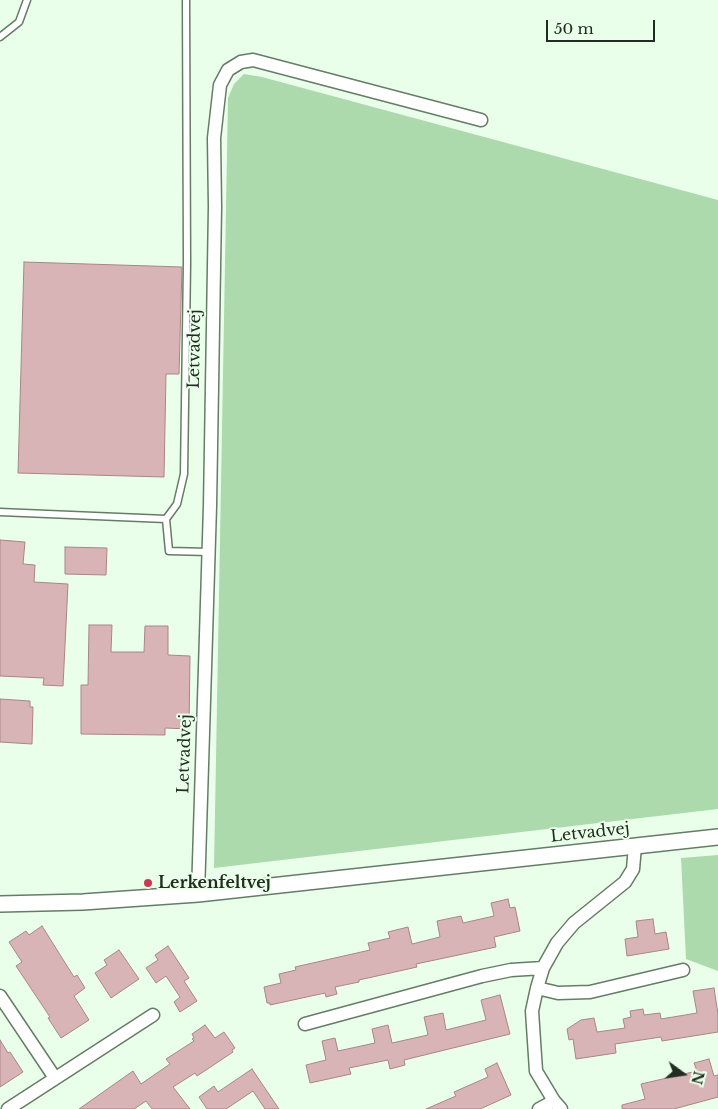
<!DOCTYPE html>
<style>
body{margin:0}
#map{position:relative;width:718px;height:1109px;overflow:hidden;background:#eaffea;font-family:"Libre Baskerville",serif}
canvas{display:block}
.north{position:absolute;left:658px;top:1049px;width:50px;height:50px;-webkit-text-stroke:4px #eaffea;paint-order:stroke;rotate:104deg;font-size:14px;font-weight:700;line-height:20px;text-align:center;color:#222c22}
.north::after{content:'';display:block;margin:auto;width:18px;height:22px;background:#222c22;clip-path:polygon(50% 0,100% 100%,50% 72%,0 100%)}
.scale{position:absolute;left:546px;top:20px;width:109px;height:22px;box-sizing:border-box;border:2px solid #222c22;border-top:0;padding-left:6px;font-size:15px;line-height:18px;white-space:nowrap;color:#222c22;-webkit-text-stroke:4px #eaffea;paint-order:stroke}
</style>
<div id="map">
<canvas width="718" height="1109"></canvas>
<div class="north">N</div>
<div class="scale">50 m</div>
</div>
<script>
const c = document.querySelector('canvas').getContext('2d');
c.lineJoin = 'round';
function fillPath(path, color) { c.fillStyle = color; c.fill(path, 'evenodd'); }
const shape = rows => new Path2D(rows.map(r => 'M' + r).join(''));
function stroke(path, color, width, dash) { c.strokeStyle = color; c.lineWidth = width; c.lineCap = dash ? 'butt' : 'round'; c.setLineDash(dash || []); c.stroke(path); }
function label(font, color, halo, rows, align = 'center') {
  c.font = font + ' "Libre Baskerville",serif'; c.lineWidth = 4; c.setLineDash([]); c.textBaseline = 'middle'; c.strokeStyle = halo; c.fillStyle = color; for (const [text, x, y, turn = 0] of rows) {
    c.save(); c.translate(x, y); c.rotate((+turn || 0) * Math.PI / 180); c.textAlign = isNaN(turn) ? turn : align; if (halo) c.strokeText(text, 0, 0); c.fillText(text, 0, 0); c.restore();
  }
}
fillPath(shape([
 [244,74,262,77,718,200,718,809,214,868,228,98,234,84],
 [718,855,718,971,686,959,681,858]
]), '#acdaad');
const building = shape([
 [24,262,182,267,179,374,166,374,164,477,18,473,24,262],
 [0,540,25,542,23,564,35,565,34,582,68,584,63,686,43,685,44,678,0,676,0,540],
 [65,547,107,548,106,575,65,574,65,547],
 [89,625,112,625,111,652,144,652,145,626,168,626,168,655,190,656,189,729,165,728,165,735,81,734,81,685,88,685,89,625],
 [0,699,30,701,30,707,33,707,32,744,0,742,0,699],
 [508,899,510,908,515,907,520,931,494,937,496,947,416,964,417,967,359,980,359,982,335,987,337,994,326,997,325,993,270,1005,270,1003,267,1003,264,987,281,983,279,974,296,970,295,967,370,950,368,943,390,938,388,932,408,927,412,944,440,937,437,921,461,916,463,923,494,916,491,903,508,899],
 [653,919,655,934,666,932,669,949,627,956,625,939,638,937,636,921,653,919],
 [42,926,74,977,77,975,85,988,74,996,89,1020,61,1038,48,1018,50,1017,16,966,22,962,9,942,26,931,29,935,42,926],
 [168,946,189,978,184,981,197,1001,180,1012,174,1002,180,997,166,976,156,983,146,968,158,960,155,955,168,946],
 [119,950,139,979,111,998,95,973,107,965,104,960,119,950],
 [714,988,718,1014,718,1032,662,1041,661,1037,615,1044,616,1053,576,1059,573,1039,569,1040,567,1029,581,1020,594,1018,597,1032,625,1028,623,1019,631,1017,630,1011,643,1009,644,1015,660,1013,661,1019,697,1013,693,991,714,988],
 [500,995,510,1034,404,1060,405,1065,390,1069,388,1060,349,1068,351,1074,310,1083,306,1065,326,1060,322,1041,335,1038,338,1051,375,1043,372,1029,388,1025,392,1043,428,1035,424,1017,443,1013,446,1030,486,1020,481,1000,500,995],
 [205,1025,215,1038,224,1032,235,1048,232,1050,233,1052,197,1076,195,1073,173,1087,190,1109,152,1109,146,1101,134,1109,79,1109,133,1071,141,1084,170,1064,166,1059,194,1041,192,1039,194,1038,192,1034,205,1025],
 [0,1040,8,1053,10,1052,23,1072,0,1087,0,1040],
 [709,1059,714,1076,718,1075,718,1097,674,1109,622,1109,622,1105,645,1099,641,1084,697,1071,694,1063,709,1059],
 [497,1063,511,1095,480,1109,426,1109,456,1096,454,1092,488,1077,485,1069,497,1063],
 [252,1069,279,1109,265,1109,253,1091,226,1109,207,1109,199,1097,214,1086,218,1092,252,1069]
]);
fillPath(building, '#d9b4b6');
stroke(building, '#a88587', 1);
const service = shape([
 [0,37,19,22,27,0],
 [0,512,166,519,177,504,184,474,187,263,186,0],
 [166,519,169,551,209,552]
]);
const minor = shape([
 [198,894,210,506,215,207,214,138,220,85,228,70,241,62,253,60,481,120],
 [537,988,558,993,590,992,683,970],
 [0,996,55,1078],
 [305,1024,482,976,511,970,543,968],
 [8,1109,153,1015],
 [539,1109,554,1101],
 [561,1109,554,1101,536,1071,532,1011,537,988,543,968,557,943,574,923,625,882,633,869,635,846]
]);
const tertiary = shape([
 [0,904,83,902,198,894,718,837]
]);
stroke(service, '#657c65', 9);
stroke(minor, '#657c65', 15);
stroke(tertiary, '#657c65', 18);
stroke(service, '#fff', 6);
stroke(minor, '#fff', 12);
stroke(tertiary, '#fff', 15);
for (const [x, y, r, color] of [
 [148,883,5,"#ca3a56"]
]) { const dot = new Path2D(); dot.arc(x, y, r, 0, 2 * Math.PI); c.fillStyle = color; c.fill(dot); stroke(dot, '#eaffea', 2); }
label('16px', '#222c22', '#eaffea', [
 ["Letvadvej",195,349,-89],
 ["Letvadvej",185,754,-88],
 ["Letvadvej",590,833,-6]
]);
label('bold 16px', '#222c22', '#eaffea', [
 ["Lerkenfeltvej",158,883]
], 'left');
</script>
